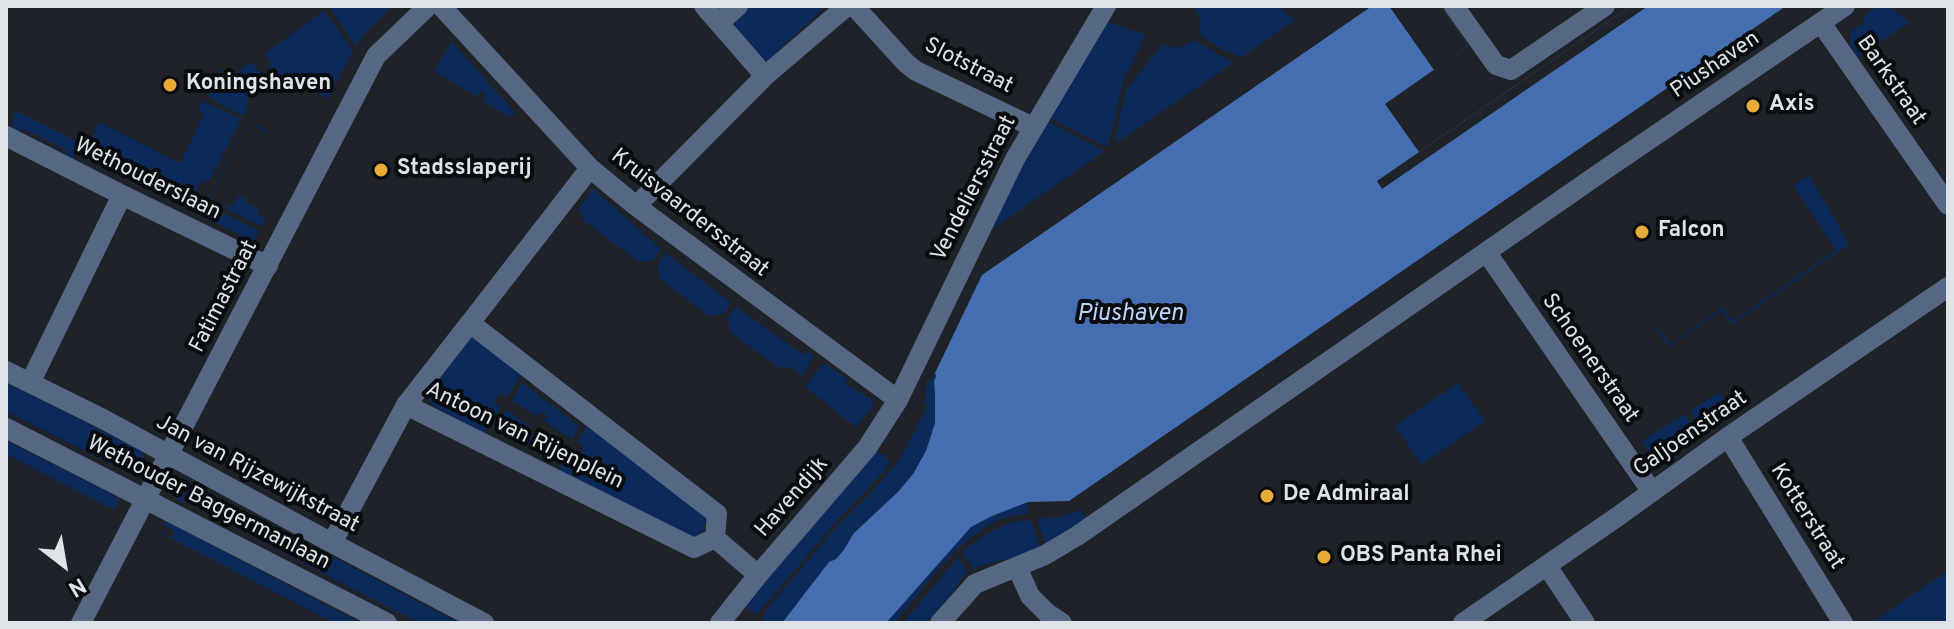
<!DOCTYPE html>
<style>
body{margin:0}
#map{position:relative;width:1954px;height:629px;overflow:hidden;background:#1f2329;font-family:Overpass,sans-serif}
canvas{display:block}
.frame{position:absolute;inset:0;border:8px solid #dfe2e6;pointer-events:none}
.north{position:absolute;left:24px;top:525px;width:80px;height:80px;-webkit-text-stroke:6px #0a0c0f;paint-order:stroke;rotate:149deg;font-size:22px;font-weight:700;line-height:32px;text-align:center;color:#dfe2e6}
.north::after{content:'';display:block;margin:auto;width:28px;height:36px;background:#dfe2e6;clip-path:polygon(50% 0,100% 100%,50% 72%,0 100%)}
</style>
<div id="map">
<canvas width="1954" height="629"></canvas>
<div class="frame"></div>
<div class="north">N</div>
</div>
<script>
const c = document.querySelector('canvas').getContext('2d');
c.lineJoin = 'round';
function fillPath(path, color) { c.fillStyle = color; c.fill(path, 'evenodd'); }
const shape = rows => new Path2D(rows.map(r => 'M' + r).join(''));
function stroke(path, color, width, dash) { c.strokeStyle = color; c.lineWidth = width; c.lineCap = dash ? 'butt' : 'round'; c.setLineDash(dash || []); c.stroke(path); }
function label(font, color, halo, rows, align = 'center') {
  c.font = font + ' Overpass,sans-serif'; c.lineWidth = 8; c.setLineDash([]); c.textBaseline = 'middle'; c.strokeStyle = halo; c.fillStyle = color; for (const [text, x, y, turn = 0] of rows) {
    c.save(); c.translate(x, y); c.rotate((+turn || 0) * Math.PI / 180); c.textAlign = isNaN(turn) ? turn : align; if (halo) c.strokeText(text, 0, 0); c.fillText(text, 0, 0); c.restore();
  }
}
fillPath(shape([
 [330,6,370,7,392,6,369,29,356,46,329,7],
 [748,6,826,6,776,52,779,56,770,62,765,61,736,32,735,26,737,18],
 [1193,6,1277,6,1295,20,1242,57,1221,49,1199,34,1201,19],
 [1878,6,1888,6,1910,22,1856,58,1850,44,1851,31,1862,24,1866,14],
 [324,11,353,51,328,99,268,69,271,63,264,54],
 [1104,21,1146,35,1123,81,1109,143,1105,146,1046,116],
 [1194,40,1233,63,1118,142,1115,139,1126,90,1163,44,1172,47,1181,47],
 [452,42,515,113,510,117,483,101,486,97,481,91,477,95,482,100,434,71],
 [252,62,261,74,246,103,248,107,243,116,209,98,210,95,207,93,219,68,227,79],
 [202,101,241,119,210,180,199,184,195,193,90,141,99,122,180,163,204,114,198,110],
 [16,111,80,143,72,160,65,156,66,150,23,129,19,133,14,131,12,121],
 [1044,120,1105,151,988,232],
 [255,125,268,131,267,133,254,126,243,130,209,198,225,207,234,204,239,195,246,199,245,202,259,209,257,214,266,218,261,226,207,199,243,129],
 [1809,175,1849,244,1732,324,1722,310,1668,347,1652,324,1653,323,1670,344,1723,307,1733,321,1836,250,1793,185],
 [593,189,661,249,653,260,639,262,584,221,583,216,578,210],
 [203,203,259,231,250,248,241,243,244,237,198,214],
 [666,253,731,303,724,313,709,316,659,278,658,264],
 [736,307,804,355,808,352,814,356,802,376,790,367,778,367,730,332,728,317],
 [475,337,523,371,507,397,500,393,494,402,501,407,484,433,436,408,430,403,427,394,471,338],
 [826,364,848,380,846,384,872,400,873,406,856,427,805,387,821,365],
 [935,373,935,423,926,451,913,474,898,492,854,533,843,551,836,559,829,562,782,623,766,623,761,619,770,605,836,527,881,482,900,459,928,405,924,403,928,380,931,381],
 [6,383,145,452,134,473,125,471,6,411],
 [522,383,579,426,572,439,544,421,547,416,540,412,537,416,512,401],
 [1458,383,1485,421,1421,465,1395,426],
 [1719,392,1733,413,1704,433,1690,411],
 [506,410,530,426,528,431,535,435,538,431,566,448,558,461,495,428],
 [1685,414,1695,429,1688,435,1690,437,1697,433,1699,436,1658,465,1642,441],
 [590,422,707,518,703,531,695,537,688,538,558,472,571,452,578,456,584,447,577,442],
 [6,441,103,489,116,498,119,496,120,499,114,510,6,454],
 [877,450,890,462,885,470,836,522,756,615,743,605],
 [184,480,310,545,459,623,418,623,185,501,183,504,175,497,179,490,183,492,181,497,187,500,188,498,184,496,186,491,180,488],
 [1027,503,1028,513,1010,516,992,523,966,541,938,569,895,623,886,623,971,527,992,516,1014,507],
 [1080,509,1088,520,1047,548,1037,519,1061,517],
 [1031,520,1040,548,1005,560,1004,559,973,568,962,552,983,536,997,528,1013,522],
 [163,522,170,523,360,623,334,623,157,531,172,537,174,531,162,524],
 [958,557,967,572,956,586,957,587,926,623,903,623],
 [1948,571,1948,623,1872,623,1922,588]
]), '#0c2a59');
fillPath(shape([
 [1372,6,1441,6,1468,46,1385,104,1419,152,1631,6,1786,6,1069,501,1028,502,992,516,971,527,886,623,782,623,829,562,836,559,843,551,854,533,898,492,913,474,926,451,935,423,935,393,934,382,936,376,935,373,982,275]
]), '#456eb0');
fillPath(shape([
 [1389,6,1441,6,1468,46,1434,70],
 [1631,6,1648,6,1382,189,1377,181]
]), '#1f2329');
stroke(shape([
 [441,6,590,168,636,206,898,400],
 [704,6,765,76],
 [854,6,906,63,916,71,1033,127],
 [1454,6,1496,65,1511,70,1605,6],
 [719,23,738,6],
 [1821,23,1948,205],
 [6,136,122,195,268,266],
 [636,206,765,76,847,6],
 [1487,253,1652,492],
 [470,323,590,168],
 [6,371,103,419,332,543,484,623],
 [30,383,122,195],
 [6,428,387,623],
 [1728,437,1843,623],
 [715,538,758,575],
 [332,543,406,405,470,323,717,514,715,538,694,548,406,405],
 [1547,566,1585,623],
 [1017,567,1030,596,1047,613,1062,623],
 [81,623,376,56,428,6],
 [720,623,758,575,867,448,898,400,1015,159,1106,6],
 [940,623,975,584,1045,555,1077,536,1603,171,1845,6],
 [1463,623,1617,517,1728,437,1948,287]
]), '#556783', 20);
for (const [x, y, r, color] of [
 [170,85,8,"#e8ab37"],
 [1753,106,8,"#e8ab37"],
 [381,170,8,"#e8ab37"],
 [1642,232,8,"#e8ab37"],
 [1267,496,8,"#e8ab37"],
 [1324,557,8,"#e8ab37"]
]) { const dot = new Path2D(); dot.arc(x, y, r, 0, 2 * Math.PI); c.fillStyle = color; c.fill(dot); stroke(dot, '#0a0c0f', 3); }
label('22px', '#dfe2e6', '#0a0c0f', [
 ["Piushaven",1716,66,-34],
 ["Slotstraat",968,67,27],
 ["Barkstraat",1890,81,55],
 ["Wethouderslaan",147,180,26],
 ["Vendeliersstraat",975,189,-63],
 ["Kruisvaardersstraat",689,214,38],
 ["Fatimastraat",225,297,-63],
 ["Schoenerstraat",1589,359,55],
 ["Galjoenstraat",1691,435,-35],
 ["Antoon van Rijenplein",524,437,26],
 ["Jan van Rijzewijkstraat",257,475,28],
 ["Havendijk",793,498,-49],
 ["Wethouder Baggermanlaan",208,504,27],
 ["Kotterstraat",1806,517,58]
]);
label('bold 22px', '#dfe2e6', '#0a0c0f', [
 ["Koningshaven",186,85],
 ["Axis",1769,106],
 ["Stadsslaperij",397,170],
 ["Falcon",1658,232],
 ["De Admiraal",1283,496],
 ["OBS Panta Rhei",1340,557]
], 'left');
label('italic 24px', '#bed6fb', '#0a0c0f', [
 ["Piushaven",1130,315]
]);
</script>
